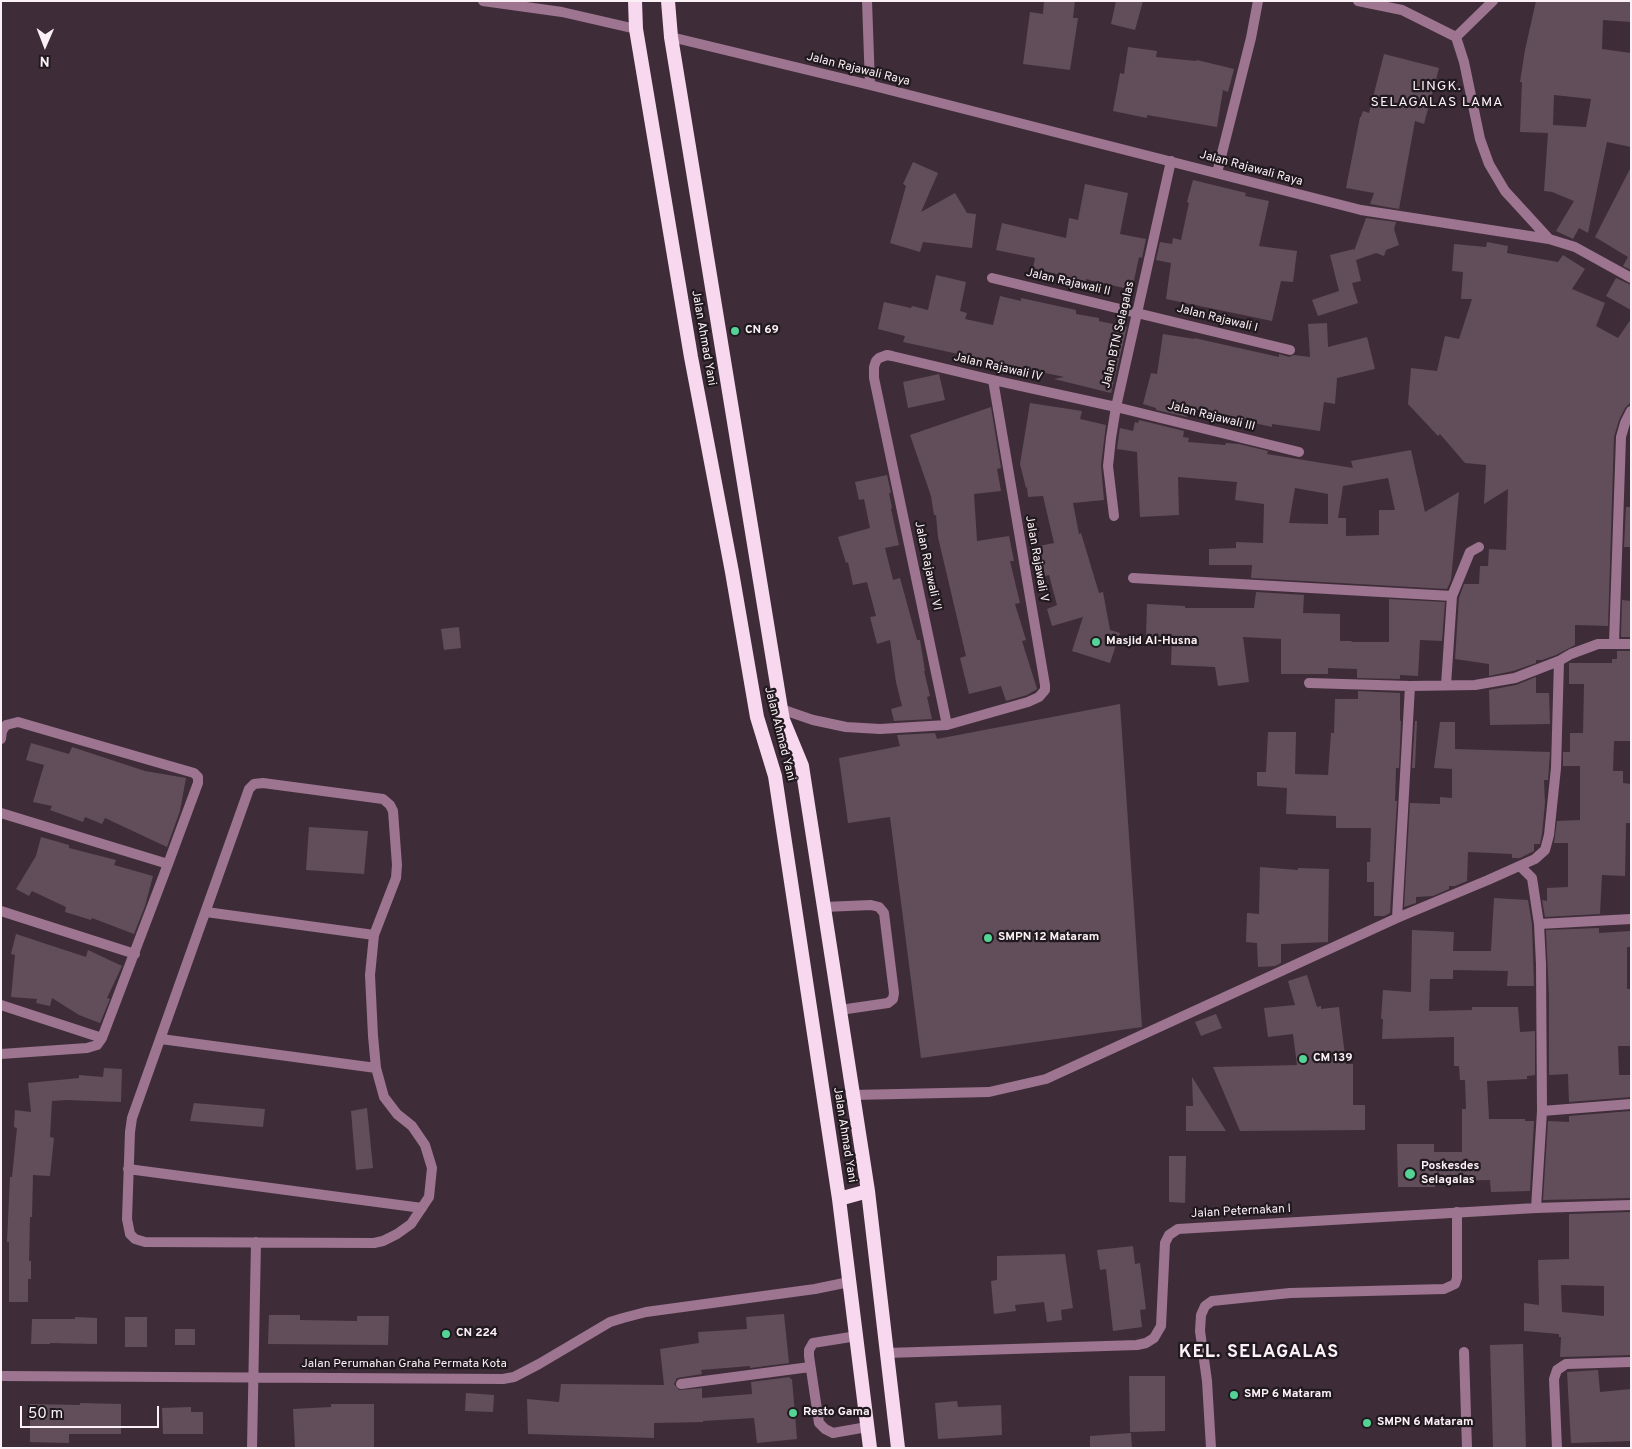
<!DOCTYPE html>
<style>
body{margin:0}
#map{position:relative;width:1632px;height:1449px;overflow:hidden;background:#3e2d39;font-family:Overpass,sans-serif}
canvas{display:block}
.frame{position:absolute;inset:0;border:2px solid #fcf0f7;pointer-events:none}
.north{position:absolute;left:20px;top:20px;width:50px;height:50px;-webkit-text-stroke:4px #20191e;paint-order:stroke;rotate:181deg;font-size:14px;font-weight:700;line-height:20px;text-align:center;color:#fcf0f7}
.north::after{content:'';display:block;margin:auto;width:18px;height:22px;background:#fcf0f7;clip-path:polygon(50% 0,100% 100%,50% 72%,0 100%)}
.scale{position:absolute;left:20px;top:1406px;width:139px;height:22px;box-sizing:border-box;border:2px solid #fcf0f7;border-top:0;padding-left:6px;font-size:15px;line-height:18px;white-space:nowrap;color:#fcf0f7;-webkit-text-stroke:4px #20191e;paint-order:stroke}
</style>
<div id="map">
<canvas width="1632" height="1449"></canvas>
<div class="frame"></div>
<div class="north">N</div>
<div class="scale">50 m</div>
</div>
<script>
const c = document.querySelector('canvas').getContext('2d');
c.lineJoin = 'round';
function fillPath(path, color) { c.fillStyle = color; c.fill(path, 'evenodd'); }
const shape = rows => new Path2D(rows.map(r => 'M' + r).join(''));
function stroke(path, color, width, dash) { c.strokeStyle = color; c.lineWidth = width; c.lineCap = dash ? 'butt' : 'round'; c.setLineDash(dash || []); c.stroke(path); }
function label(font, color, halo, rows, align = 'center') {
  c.font = font + ' Overpass,sans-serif'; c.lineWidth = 4.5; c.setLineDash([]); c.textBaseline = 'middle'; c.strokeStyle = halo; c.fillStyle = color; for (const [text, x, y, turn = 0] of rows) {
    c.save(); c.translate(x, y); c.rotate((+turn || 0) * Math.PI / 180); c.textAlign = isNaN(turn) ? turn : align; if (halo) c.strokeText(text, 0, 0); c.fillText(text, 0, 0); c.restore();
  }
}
fillPath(shape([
 [1044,1,1075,1,1073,18,1078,18,1070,70,1023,64,1030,12,1043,14],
 [1116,1,1143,1,1135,30,1111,24],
 [1536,1,1631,1,1631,22,1603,20,1602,49,1631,53,1631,147,1607,142,1588,233,1579,228,1573,239,1556,231,1574,201,1552,192,1544,191,1548,133,1520,132,1522,82,1520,82,1525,50],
 [1554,95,1591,99,1586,127,1553,125],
 [1128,47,1157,51,1156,57,1196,61,1197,60,1234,69,1228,92,1223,90,1217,127,1147,115,1147,118,1113,111,1120,73,1124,74],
 [1384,54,1439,68,1424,124,1415,121,1399,209,1370,204,1374,193,1346,188,1360,117,1361,117,1363,111,1369,113],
 [913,162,938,173,921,212,955,193,967,213,976,214,972,248,923,242,920,252,890,243,906,186,903,184],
 [1631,167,1631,270,1623,266,1628,257,1595,237],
 [1193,180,1246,193,1245,196,1269,201,1259,246,1297,251,1293,282,1281,281,1272,321,1166,299,1171,263,1156,260,1160,242,1172,244,1173,238,1181,240,1189,203,1187,202],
 [1085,184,1128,193,1120,234,1146,239,1142,258,1139,257,1132,290,1086,279,1086,281,1064,278,1064,276,1033,268,1035,258,996,250,1002,223,1066,238,1069,218,1078,220],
 [1366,218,1396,222,1394,229,1399,245,1386,250,1384,256,1376,253,1356,260,1361,281,1352,283,1358,303,1318,316,1312,300,1339,291,1330,255,1354,249,1354,251],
 [1487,242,1508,246,1507,253,1558,262,1563,255,1585,269,1572,289,1605,303,1596,326,1618,338,1631,319,1631,402,1625,408,1619,420,1614,437,1608,626,1575,625,1575,645,1556,655,1542,660,1536,660,1536,663,1513,671,1489,676,1489,664,1455,659,1459,598,1464,584,1479,584,1480,566,1488,566,1489,549,1506,550,1508,489,1484,504,1486,465,1465,463,1440,434,1438,436,1408,404,1411,368,1437,371,1445,336,1459,339,1472,299,1461,299,1463,272,1452,271,1454,244,1486,247],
 [936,275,966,282,960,311,967,313,965,319,993,325,1000,296,1021,301,1021,298,1076,310,1076,314,1099,318,1099,321,1127,327,1111,393,1054,379,1064,377,903,342,905,336,878,329,884,302,911,308,912,306,928,310],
 [1616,278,1631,285,1631,310,1606,296],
 [1327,323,1328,347,1367,337,1375,369,1337,378,1335,404,1324,402,1320,431,1272,424,1272,427,1189,408,1187,417,1156,410,1156,408,1143,404,1151,373,1157,374,1163,334,1194,339,1194,338,1279,357,1279,354,1289,357,1294,355,1310,357,1308,324],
 [939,374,945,400,908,408,903,382],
 [1030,403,1082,411,1080,419,1106,425,1101,465,1104,500,1073,503,1079,534,1081,533,1099,593,1103,592,1110,630,1120,633,1110,663,1072,651,1083,617,1052,626,1047,609,1057,605,1049,575,1045,576,1039,546,1054,543,1043,496,1028,497,1027,487,1026,488,1020,464],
 [991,407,1001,468,997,469,1001,491,974,494,977,541,1009,536,1014,561,1010,561,1020,603,1015,604,1026,640,1022,641,1037,689,1027,695,1006,701,1001,686,969,694,960,658,966,656,938,537,936,515,934,515,931,496,910,435],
 [1139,420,1184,431,1183,437,1189,438,1188,442,1225,445,1226,443,1239,444,1268,451,1267,454,1353,468,1351,461,1411,450,1425,512,1459,492,1451,580,1447,589,1251,578,1252,565,1209,565,1209,549,1236,548,1236,542,1263,543,1264,504,1235,500,1237,482,1178,477,1179,515,1140,517,1137,452,1117,449,1120,428,1133,431,1135,422,1138,423],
 [1388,478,1395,510,1379,510,1379,535,1346,536,1346,518,1338,518,1343,486],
 [1295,488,1328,494,1328,524,1289,523],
 [887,475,891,493,889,493,892,508,891,509,899,545,885,548,893,580,900,578,917,640,920,640,925,671,924,671,930,696,927,697,932,719,894,721,891,709,902,706,896,682,890,640,877,644,870,617,876,616,867,582,853,585,848,562,846,563,838,537,870,528,864,499,859,500,855,482],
 [1626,507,1631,507,1631,547,1624,547],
 [1256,592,1304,595,1303,613,1340,614,1340,641,1352,641,1351,642,1389,642,1389,599,1445,602,1442,641,1420,640,1418,676,1400,675,1400,679,1357,678,1357,669,1328,668,1328,674,1281,674,1281,639,1243,637,1249,682,1218,686,1215,667,1171,665,1172,637,1146,636,1147,604,1185,606,1185,608,1254,608],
 [1622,600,1631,601,1631,637,1621,637],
 [459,627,461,648,444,650,441,629],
 [1617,651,1631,651,1631,741,1614,741,1613,771,1623,771,1623,783,1631,784,1631,823,1626,823,1625,876,1602,875,1600,914,1545,917,1542,900,1547,901,1547,888,1568,887,1568,843,1554,843,1557,821,1580,820,1580,766,1563,766,1563,752,1570,752,1570,733,1583,733,1584,684,1569,684,1569,663,1612,663,1612,659,1617,659],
 [1536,677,1536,693,1549,693,1550,724,1490,725,1489,690,1516,685],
 [1358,691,1400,693,1400,721,1401,721,1399,768,1396,768,1395,801,1397,801,1390,913,1384,916,1374,916,1374,882,1367,882,1367,862,1370,862,1371,828,1336,828,1336,816,1286,814,1287,788,1257,786,1257,772,1266,772,1268,732,1296,732,1295,774,1328,775,1331,733,1334,733,1335,699,1358,699],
 [1120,704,1142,1027,921,1058,890,817,848,823,839,758,900,746,897,735,935,733,937,739],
 [1415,721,1417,721,1415,768,1412,768],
 [1440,722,1455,722,1455,749,1550,752,1548,780,1544,780,1545,803,1542,834,1540,844,1534,844,1534,851,1520,858,1512,858,1512,854,1468,852,1467,881,1455,886,1449,886,1449,889,1433,896,1416,897,1416,903,1404,907,1410,803,1440,804,1440,797,1452,798,1452,769,1434,768],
 [31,743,69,754,72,747,145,771,186,778,180,811,167,847,105,818,102,824,85,817,83,822,50,810,52,806,33,802,44,765,26,760],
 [309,827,368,831,364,874,306,870],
 [41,837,69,845,69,848,116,860,114,865,153,876,145,906,134,934,92,918,91,920,65,912,66,907,32,891,29,896,16,889,36,856],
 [1260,867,1298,870,1298,868,1329,869,1328,942,1281,944,1281,963,1275,966,1258,967,1257,943,1246,942,1247,913,1259,914],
 [1494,898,1528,900,1532,925,1534,986,1507,986,1508,971,1453,970,1453,979,1430,979,1429,1011,1472,1010,1472,1007,1518,1007,1520,1032,1535,1031,1535,1075,1527,1076,1527,1079,1487,1081,1489,1119,1525,1119,1525,1121,1534,1121,1530,1191,1491,1192,1490,1180,1435,1181,1435,1187,1398,1187,1397,1144,1434,1144,1434,1152,1462,1152,1462,1109,1466,1109,1465,1080,1460,1080,1459,1066,1454,1066,1454,1037,1382,1039,1383,1019,1381,1019,1383,990,1411,992,1412,930,1454,932,1453,951,1491,951],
 [1599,928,1599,933,1631,931,1631,947,1627,947,1627,989,1631,989,1631,1046,1618,1046,1619,1075,1631,1075,1631,1097,1569,1102,1568,1074,1549,1075,1549,997,1546,930],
 [16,934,86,957,88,950,122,966,107,998,110,999,100,1023,79,1015,52,998,50,1006,36,1003,37,999,11,997,15,955,11,954],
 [1307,975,1317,1007,1321,1006,1321,1009,1339,1007,1346,1064,1353,1064,1353,1105,1365,1105,1365,1130,1240,1131,1213,1067,1297,1065,1293,1034,1268,1037,1264,1008,1295,1005,1288,981],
 [1216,1014,1222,1028,1201,1036,1195,1022],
 [104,1068,122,1069,121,1102,66,1100,52,1101,50,1137,54,1138,50,1176,33,1175,32,1217,30,1217,29,1261,31,1261,31,1279,28,1279,28,1302,9,1302,9,1242,7,1242,10,1177,12,1177,17,1128,14,1127,15,1110,31,1112,28,1083,79,1078,79,1075,103,1077],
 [1192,1077,1226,1131,1186,1131,1186,1106,1193,1106],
 [194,1103,265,1109,263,1127,190,1121],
 [367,1108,373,1168,356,1170,351,1111],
 [1631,1111,1631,1198,1543,1200,1548,1121,1569,1122,1569,1116],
 [1169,1156,1186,1156,1185,1203,1169,1202],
 [1631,1212,1631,1355,1560,1357,1561,1337,1559,1337,1559,1334,1524,1331,1524,1303,1539,1305,1538,1260,1569,1259,1569,1214],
 [1561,1285,1604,1286,1604,1316,1562,1312],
 [1133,1246,1135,1264,1140,1263,1146,1309,1140,1310,1142,1327,1113,1331,1106,1269,1100,1270,1097,1250],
 [1065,1254,1073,1308,1061,1310,1062,1320,1047,1322,1044,1302,1015,1305,1016,1311,994,1314,991,1281,997,1280,997,1256],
 [784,1314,789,1363,750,1368,750,1366,701,1370,702,1374,677,1378,674,1384,679,1390,702,1388,702,1398,752,1394,751,1382,790,1377,790,1379,792,1379,797,1439,757,1443,754,1418,703,1421,703,1422,654,1423,654,1438,528,1434,527,1399,559,1402,561,1384,664,1385,660,1349,699,1343,698,1332,747,1329,746,1317],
 [269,1315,300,1315,300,1320,357,1321,357,1316,389,1316,388,1345,268,1344],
 [75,1317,97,1318,97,1344,50,1343,50,1344,31,1344,32,1319,75,1319],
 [125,1317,147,1317,147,1347,125,1347],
 [175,1329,195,1329,195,1345,175,1345],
 [1523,1344,1526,1448,1493,1448,1490,1345],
 [1598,1370,1600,1392,1631,1389,1631,1441,1571,1443,1567,1372],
 [1129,1376,1165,1376,1165,1431,1130,1432],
 [466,1393,494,1395,493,1412,465,1411],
 [957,1401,958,1407,1001,1405,1002,1435,938,1439,935,1403],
 [80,1403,121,1404,121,1434,69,1434,69,1443,30,1442,30,1404,80,1405],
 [331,1404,374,1404,374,1448,295,1448,293,1409,331,1407],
 [191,1407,191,1412,203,1412,203,1434,163,1434,162,1408],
 [1131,1433,1132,1448,1090,1448,1090,1436]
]), '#614e5a');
stroke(shape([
 [824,907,871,905,879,907,884,913,894,993,893,999,888,1003,840,1010],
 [857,1336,813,1343,809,1350,809,1356,819,1423,825,1429,833,1433,867,1427],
 [1464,1352,1467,1448],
 [681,1384,810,1367],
 [1211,1448,1207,1381,1200,1331,1201,1315,1205,1306,1212,1301,1290,1293,1444,1289,1455,1284,1457,1278,1457,1212]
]), '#9d7590', 10);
stroke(shape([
 [483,1,562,12,636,29],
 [867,1,870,85],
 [671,37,870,85,1361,210,1549,239,1505,191,1489,164,1480,139,1464,62,1456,37,1402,10,1358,1],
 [1456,37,1493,1],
 [1217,173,1251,38,1258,1],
 [1549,239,1575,247,1631,278],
 [992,278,1290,350],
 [993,380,1045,685,1045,690,1039,697,1028,702,947,725,874,378,874,367,876,361,879,358,887,355,892,356,993,380,1116,407,1299,452],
 [1114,516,1108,466,1111,438,1116,407,1171,161],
 [1133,578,1452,596],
 [1614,643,1621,437,1625,423,1631,411],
 [1309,683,1410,686,1475,685,1515,678,1559,661],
 [1446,685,1452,596,1470,552,1479,547],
 [781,709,813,720,846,727,880,729,947,725],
 [1,739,2,731,6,725,18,722,194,773,198,777,198,783,168,864,102,1038,97,1045,87,1048,1,1054],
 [263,783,383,799,390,805,393,811,397,865,396,878,374,935,370,975,373,1036,376,1068,384,1097,397,1114,412,1126,425,1145,432,1168,429,1197,411,1224,397,1234,383,1241,374,1243,145,1242,135,1239,130,1234,127,1219,130,1132,132,1118,249,789,254,784,263,783],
 [1,813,168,864],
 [1520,866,1532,878,1539,924,1541,964,1542,1111,1536,1208],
 [1,911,135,954],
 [206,912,374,935],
 [1397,918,1410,686],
 [1539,924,1631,919],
 [1,1005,102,1038],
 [161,1039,376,1068],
 [853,1095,989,1092,1046,1079,1397,918,1488,880,1535,859,1545,850,1549,835,1556,768,1559,661,1571,654,1598,644,1631,644],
 [1542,1111,1631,1104],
 [128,1169,422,1208],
 [887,1353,1137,1345,1146,1343,1154,1338,1161,1326,1165,1243,1169,1235,1178,1229,1536,1208,1631,1205],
 [1,1376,503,1379,514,1377,539,1364,610,1322,623,1318,646,1312,815,1289,849,1282],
 [252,1448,256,1242],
 [1557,1448,1554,1379,1557,1370,1566,1364,1631,1362]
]), '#9d7590', 10);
stroke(shape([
 [635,1,636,29,691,357,732,572,757,717,775,776,839,1199,870,1448],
 [668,1,671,37,781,709,783,720,802,766,868,1191,898,1448],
 [839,1199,868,1191]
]), '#f8d8ee', 14);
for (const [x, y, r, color] of [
 [735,331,5,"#53d396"],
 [1096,642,5,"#53d396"],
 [988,938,5,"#53d396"],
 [1303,1059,5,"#53d396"],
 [1410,1174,6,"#53d396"],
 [446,1334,5,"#53d396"],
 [1234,1395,5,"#53d396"],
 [793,1413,5,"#53d396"],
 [1367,1423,5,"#53d396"]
]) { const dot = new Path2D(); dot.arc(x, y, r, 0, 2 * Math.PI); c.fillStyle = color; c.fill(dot); stroke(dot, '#20191e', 2); }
label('12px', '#fcf0f7', '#20191e', [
 ["Jalan Rajawali Raya",858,70,14],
 ["Jalan Rajawali Raya",1251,169,15],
 ["Jalan Rajawali II",1068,283,13],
 ["Jalan Rajawali I",1217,319,14],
 ["Jalan BTN Selagalas",1119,335,-77],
 ["Jalan Ahmad Yani",703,338,80],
 ["Jalan Rajawali IV",998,368,13],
 ["Jalan Rajawali III",1211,417,14],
 ["Jalan Rajawali V",1036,559,80],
 ["Jalan Rajawali VI",927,566,78],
 ["Jalan Ahmad Yani",779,734,76],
 ["Jalan Ahmad Yani",844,1135,81],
 ["Jalan Peternakan I",1241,1212,-3],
 ["Jalan Perumahan Graha Permata Kota",404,1365]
]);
label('bold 12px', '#fcf0f7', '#20191e', [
 ["CN 69",745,331],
 ["Masjid Al-Husna",1106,642],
 ["SMPN 12 Mataram",998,938],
 ["CM 139",1313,1059],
 ["Poskesdes",1421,1167],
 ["Selagalas",1421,1181],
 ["CN 224",456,1334],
 ["SMP 6 Mataram",1244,1395],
 ["Resto Gama",803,1413],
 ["SMPN 6 Mataram",1377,1423]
], 'left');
c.letterSpacing = '1px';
label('14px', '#fcf0f7', '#20191e', [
 ["LINGK.",1437,87],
 ["SELAGALAS LAMA",1437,103]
]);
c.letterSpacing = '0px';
c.letterSpacing = '1px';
label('bold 18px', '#fcf0f7', '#20191e', [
 ["KEL. SELAGALAS",1259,1353]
]);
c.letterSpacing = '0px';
</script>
